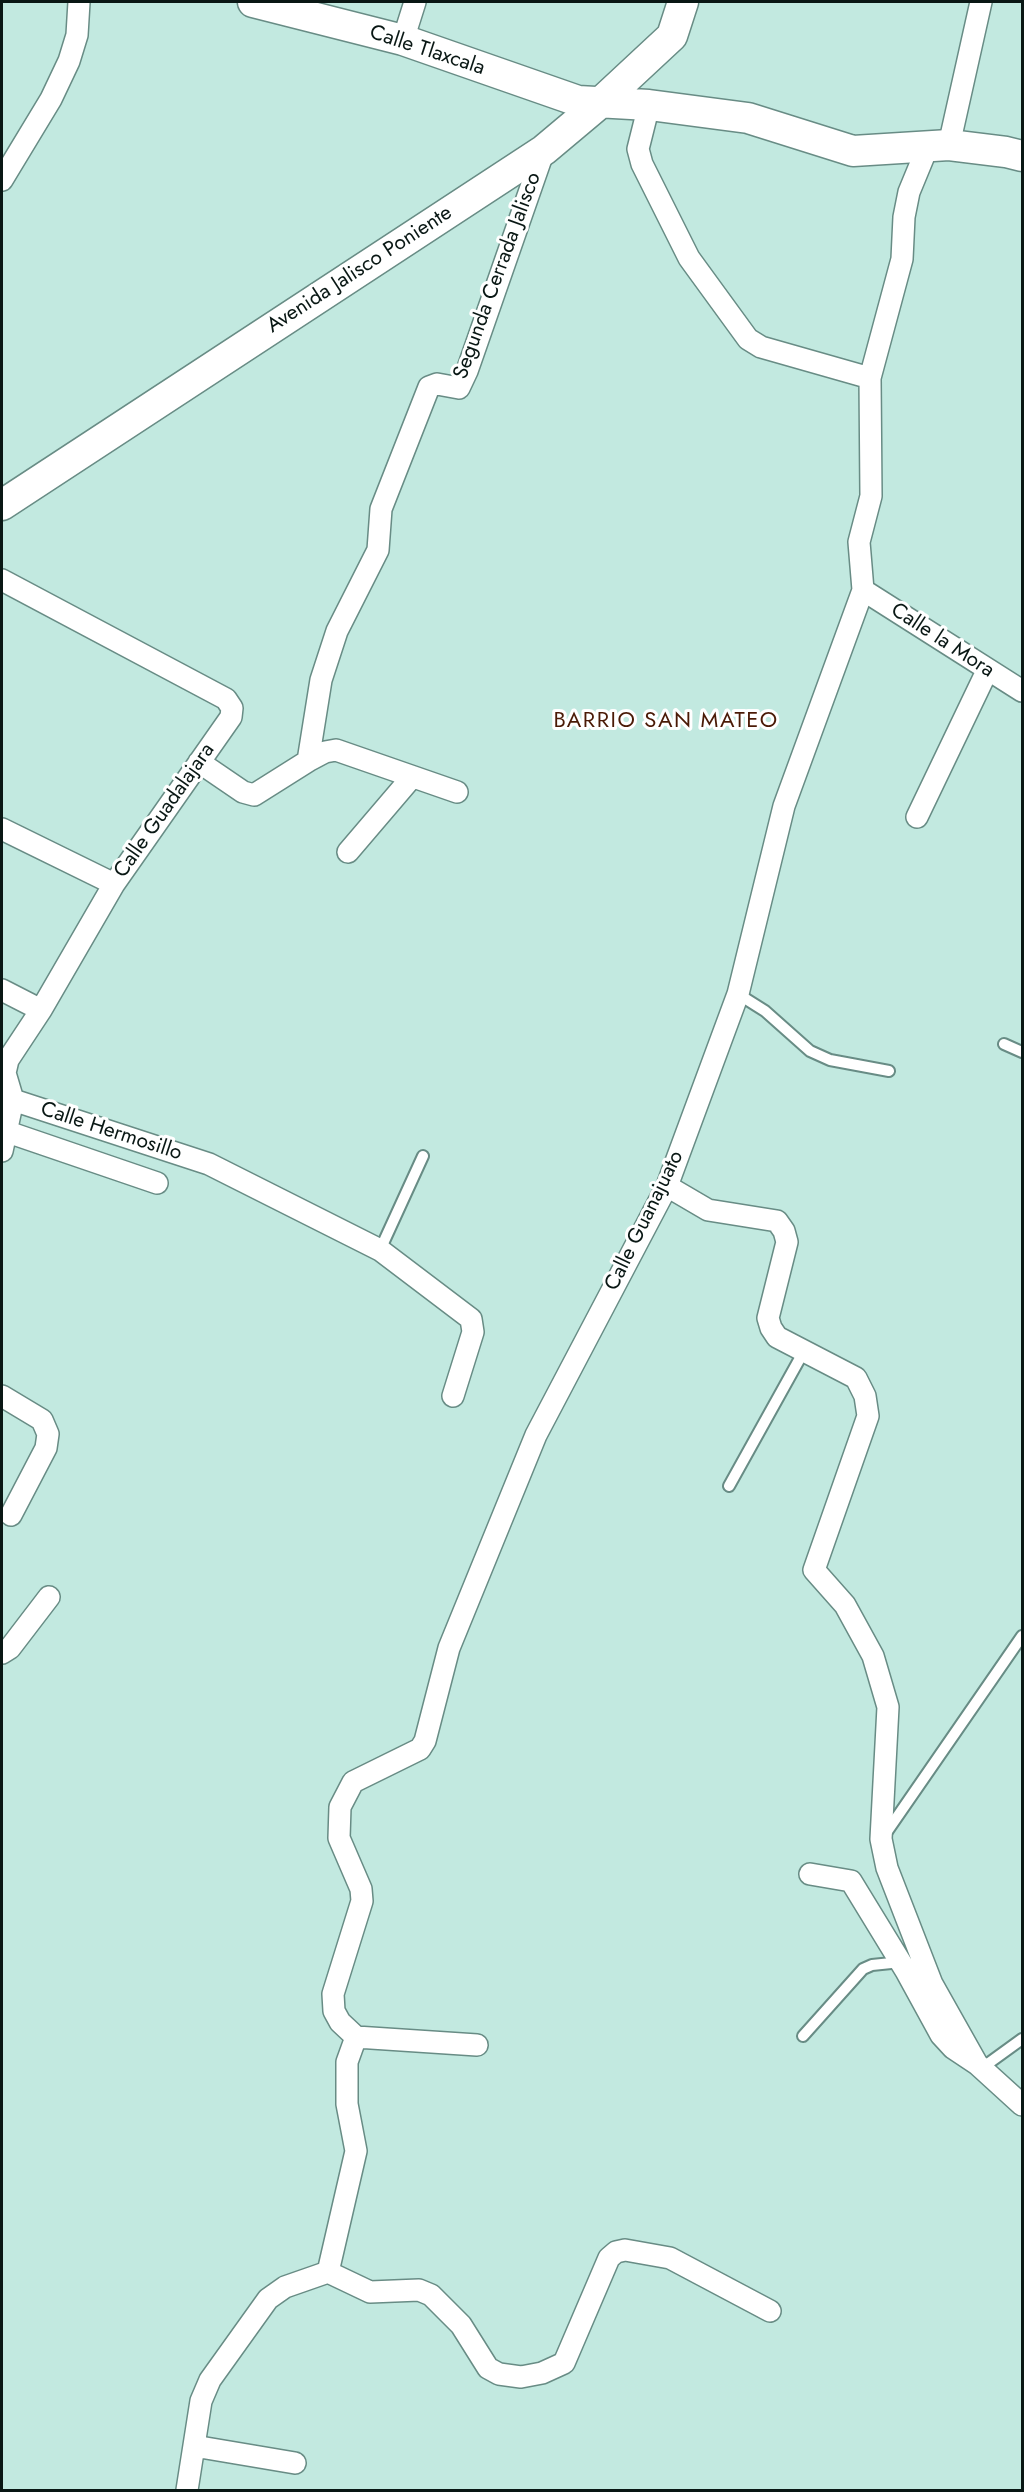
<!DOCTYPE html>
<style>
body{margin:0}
#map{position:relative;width:1024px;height:2492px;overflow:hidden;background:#c2e9e0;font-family:Jost,sans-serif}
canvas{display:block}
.frame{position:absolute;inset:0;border:3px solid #091714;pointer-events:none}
</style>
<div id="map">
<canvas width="1024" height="2492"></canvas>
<div class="frame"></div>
</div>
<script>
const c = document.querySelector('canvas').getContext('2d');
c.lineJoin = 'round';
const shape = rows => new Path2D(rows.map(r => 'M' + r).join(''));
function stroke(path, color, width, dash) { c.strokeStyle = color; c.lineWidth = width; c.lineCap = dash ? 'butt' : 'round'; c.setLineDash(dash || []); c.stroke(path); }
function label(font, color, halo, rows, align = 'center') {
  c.font = font + ' Jost,sans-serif'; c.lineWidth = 6; c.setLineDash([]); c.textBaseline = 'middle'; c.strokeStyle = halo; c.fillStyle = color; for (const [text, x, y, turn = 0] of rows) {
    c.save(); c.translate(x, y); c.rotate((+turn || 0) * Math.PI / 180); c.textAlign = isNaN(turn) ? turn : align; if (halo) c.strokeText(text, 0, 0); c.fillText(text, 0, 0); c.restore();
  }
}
const lane = shape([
 [738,994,765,1011,810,1051,830,1060,889,1071],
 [1004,1044,1022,1052],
 [380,1250,423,1156],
 [729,1486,804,1351],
 [886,1833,1022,1636],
 [803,2036,863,1969,872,1965,901,1962],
 [982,2068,1022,2039]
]);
const street = shape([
 [403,40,415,2],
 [649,105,638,149,642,164,689,258,748,339,761,347,870,378],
 [949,145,981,2],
 [2,180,51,99,69,61,77,35,79,2],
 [2,580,226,699,232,708,231,717,114,884,41,1010,8,1060,5,1073,13,1100,2,1151],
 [863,590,1022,691],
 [308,761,325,752,336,750,457,792],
 [199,762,243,792,254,795,308,761,321,680,337,631,378,550,381,509,429,387,437,384,459,388,467,371,544,150],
 [917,817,987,671],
 [2,829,114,884],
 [348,852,412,777],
 [2,990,41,1010],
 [13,1100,209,1164,380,1250,471,1319,473,1332,453,1396],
 [2,1130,157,1183],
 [667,1186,708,1210,777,1221,784,1231,787,1242,768,1318,771,1328,777,1337,856,1378,865,1396,868,1416,814,1570,845,1605,873,1656,888,1707,881,1839,887,1868,932,1984,977,2064],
 [2,1396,42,1420,48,1434,46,1448,11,1515],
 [2,1653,10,1648,49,1597],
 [810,1874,851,1881,906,1971,941,2035,953,2048,977,2064,1022,2105],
 [356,2037,477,2045],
 [328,2272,370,2292,419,2290,431,2295,461,2325,488,2368,499,2374,521,2377,542,2373,564,2363,609,2258,616,2252,625,2250,670,2258,770,2311],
 [194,2446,295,2463],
 [187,2490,201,2401,210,2380,268,2299,285,2287,328,2272,356,2151,347,2104,347,2062,356,2037,340,2022,334,2011,333,1994,362,1901,361,1889,339,1838,340,1807,353,1782,420,1749,425,1741,449,1648,536,1435,667,1186,738,994,784,806,863,590,859,542,871,496,870,378,902,259,904,217,909,192,928,146]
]);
const secondary = shape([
 [253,2,403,40,578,101,649,105,748,118,853,151,949,145,1006,152,1022,156],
 [2,505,544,150,600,103,672,36,683,2]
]);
stroke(lane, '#688c85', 14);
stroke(street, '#688c85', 24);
stroke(secondary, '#688c85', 33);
stroke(lane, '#fff', 10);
stroke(street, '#fff', 21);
stroke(secondary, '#fff', 30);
label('21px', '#091714', '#fff', [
 ["Calle Tlaxcala",427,51,18],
 ["Avenida Jalisco Poniente",360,270,-33],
 ["Segunda Cerrada Jalisco",498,276,-70],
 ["Calle la Mora",942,641,33],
 ["Calle Guadalajara",165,811,-55],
 ["Calle Hermosillo",111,1132,18],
 ["Calle Guanajuato",645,1221,-64]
]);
c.letterSpacing = '1.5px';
label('22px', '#4a1a06', '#fff', [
 ["BARRIO SAN MATEO",666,722]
]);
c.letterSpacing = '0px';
</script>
